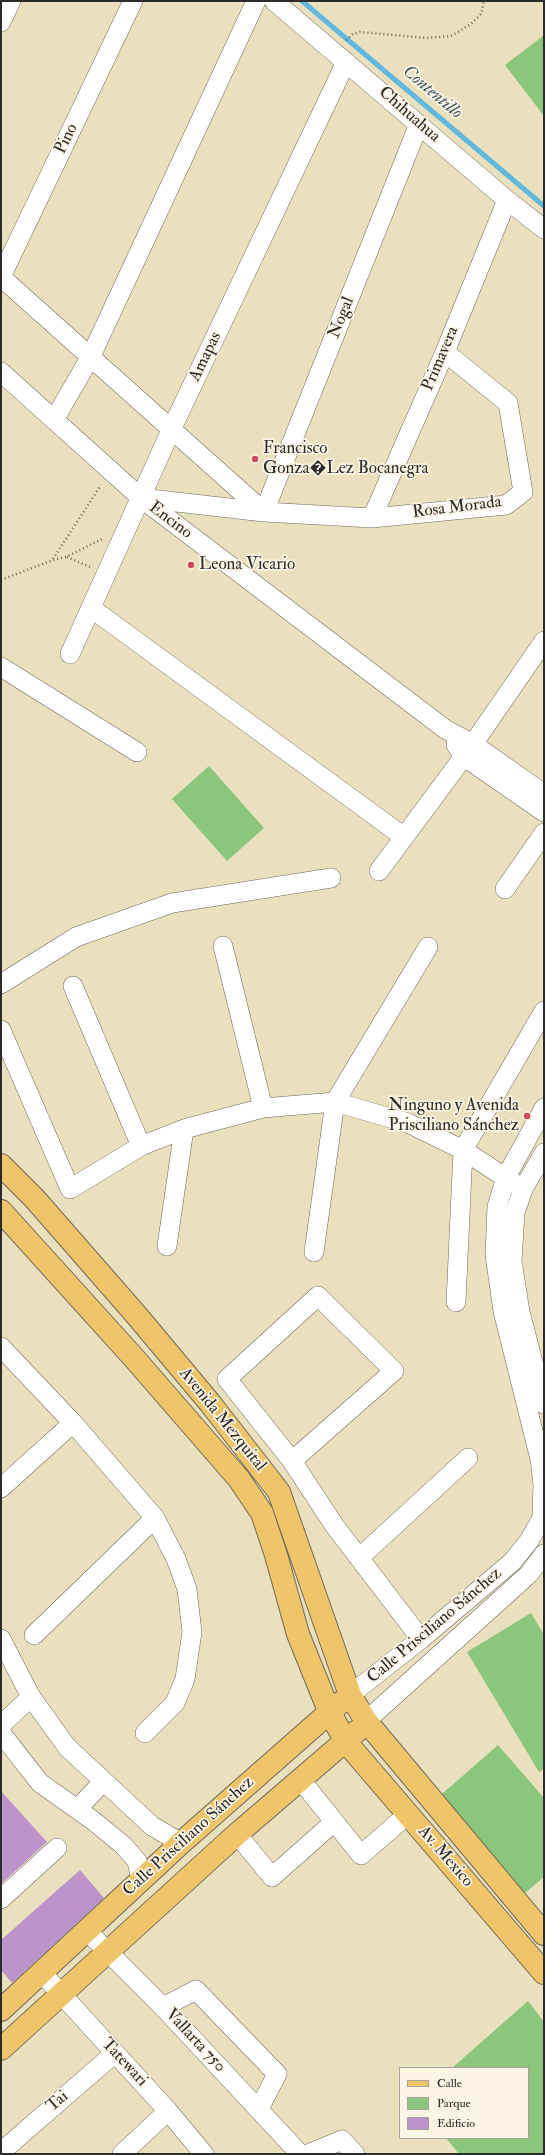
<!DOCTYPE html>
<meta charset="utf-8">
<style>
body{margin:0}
#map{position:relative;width:545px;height:2155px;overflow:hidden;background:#eae0bd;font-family:"IM FELL Double Pica",serif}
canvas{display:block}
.frame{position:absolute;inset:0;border:2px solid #2b2b2b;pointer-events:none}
.legend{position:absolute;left:399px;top:2067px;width:130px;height:72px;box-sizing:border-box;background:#fcf5e5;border:1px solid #a8a49b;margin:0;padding:5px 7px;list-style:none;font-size:12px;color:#2b2b2b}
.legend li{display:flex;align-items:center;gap:8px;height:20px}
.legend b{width:20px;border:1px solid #a8a49b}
</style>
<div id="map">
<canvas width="545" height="2155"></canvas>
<div class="frame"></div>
<ul class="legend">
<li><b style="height:5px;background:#f0c469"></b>Calle</li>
<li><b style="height:11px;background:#8ac67c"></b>Parque</li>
<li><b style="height:11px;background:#ba94ca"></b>Edificio</li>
</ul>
</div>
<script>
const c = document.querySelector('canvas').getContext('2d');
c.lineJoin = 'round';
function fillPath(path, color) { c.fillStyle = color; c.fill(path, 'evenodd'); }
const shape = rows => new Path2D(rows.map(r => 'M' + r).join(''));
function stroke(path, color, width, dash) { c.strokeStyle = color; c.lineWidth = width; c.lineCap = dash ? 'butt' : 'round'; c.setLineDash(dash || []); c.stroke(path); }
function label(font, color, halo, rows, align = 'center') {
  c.font = font + ' "IM FELL Double Pica",serif'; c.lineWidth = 3.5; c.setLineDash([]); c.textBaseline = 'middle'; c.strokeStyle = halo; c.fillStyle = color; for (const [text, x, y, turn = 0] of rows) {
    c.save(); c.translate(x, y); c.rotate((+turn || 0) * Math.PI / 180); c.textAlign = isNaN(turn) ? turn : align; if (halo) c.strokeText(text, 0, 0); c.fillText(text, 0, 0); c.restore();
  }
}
fillPath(shape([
 [543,36,544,37,544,116,505,65],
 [209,766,264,828,227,861,172,799],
 [531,1613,544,1635,544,1769,539,1772,467,1652],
 [498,1745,544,1798,544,1877,518,1899,434,1801],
 [528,2001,544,2022,544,2154,459,2154,446,2138,528,2138,528,2068,452,2068]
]), '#8ac67c');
stroke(shape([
 [302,1,544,206]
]), '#61b8de', 5);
fillPath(shape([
 [1,1791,47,1842,1,1884],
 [80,1870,104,1898,12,1983,1,1970,1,1940]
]), '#ba94ca');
const minor = shape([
 [133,1,1,277,264,512],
 [274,1,507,200,544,229],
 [1,22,11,1],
 [1,372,141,498,445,729,473,744,544,794],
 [54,420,91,356,256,1],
 [141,498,264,512,372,518,506,505,523,492,508,403,445,352],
 [264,512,419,124],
 [372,518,445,352,507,200],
 [91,608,404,837],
 [70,654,172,428,346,62],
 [1,667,137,752],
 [456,745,463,756,544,812],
 [379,871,473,744,544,641],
 [505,889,544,833],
 [223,946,263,1108],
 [1,984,76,937,172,903,331,878],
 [73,986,141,1146],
 [1,1030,70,1189,141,1146,184,1129,263,1108,335,1102,408,1123,463,1150,523,1189],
 [544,1153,523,1189,515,1213,512,1261,520,1312,544,1404],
 [167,1246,184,1129],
 [314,1252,335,1102,428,947],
 [456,1302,463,1150,544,1011],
 [1,1347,73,1423,155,1518,176,1559,187,1589,192,1632,185,1679,175,1703,145,1733],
 [292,1461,394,1371,318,1296,227,1379,292,1461,334,1525,421,1639],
 [1,1488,73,1423],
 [359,1558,468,1458],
 [34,1635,155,1518],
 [1,1639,31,1697,67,1747,152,1826,181,1843],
 [350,1695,421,1639,512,1562,529,1541,542,1518,543,1484,540,1459,503,1311,495,1255,497,1207,506,1177,544,1108],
 [366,1721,529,1574,544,1554],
 [1,1725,31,1697],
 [1,1733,40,1783,91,1819,123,1845,137,1861,141,1880],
 [300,1779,361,1855,408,1814],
 [77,1809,103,1782],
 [237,1834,272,1877,334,1822],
 [1,1899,57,1848],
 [87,1931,163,2007,300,2154],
 [42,1973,168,2111,204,2154],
 [163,2007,196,1990,277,2074,259,2109],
 [1,2152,115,2053],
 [122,2154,168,2111],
 [308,2154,342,2140,355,2154]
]);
const major = shape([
 [1,1165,35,1199,138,1317,210,1403,279,1492,350,1695,366,1721,544,1934],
 [1,1211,134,1358,239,1479,262,1513,276,1555,298,1634,329,1711,346,1742,544,1973],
 [1,2010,181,1843,340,1703],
 [1,2049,237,1834,357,1731]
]);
stroke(minor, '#6e6a5e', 20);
stroke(major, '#6e6a5e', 24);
stroke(shape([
 [346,40,353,34,360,32,427,38,451,36,471,24,481,14,484,1],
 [67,557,90,567],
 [53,559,101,485],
 [1,580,53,560,66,557,102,539]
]), '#6e6a5e', 2.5, [1, 3]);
stroke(minor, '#fff', 19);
stroke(major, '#f0c469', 22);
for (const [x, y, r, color] of [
 [255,459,4,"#d1495b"],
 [191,565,4,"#d1495b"],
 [527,1116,4,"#d1495b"]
]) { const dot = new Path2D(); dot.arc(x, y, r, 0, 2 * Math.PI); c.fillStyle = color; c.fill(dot); stroke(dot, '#fcf5e5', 1.5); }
label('17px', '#2b2b2b', '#fcf5e5', [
 ["Chihuahua",409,115,41],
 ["Pino",67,139,-64],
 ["Nogal",342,318,-68],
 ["Amapas",206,357,-64],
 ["Primavera",441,359,-67],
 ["Rosa Morada",457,508,-7],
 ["Encino",170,521,37],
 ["Avenida Mezquital",222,1420,51],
 ["Calle Prisciliano Sánchez",435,1626,-40],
 ["Calle Prisciliano Sánchez",189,1837,-42],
 ["Av. Mexico",445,1857,49],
 ["Vallarta 750",195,2041,47],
 ["Tatewari",124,2063,47],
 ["Tai",58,2102,-41]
]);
label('17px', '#2b2b2b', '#fcf5e5', [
 ["Francisco",263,449],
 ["Gonza�Lez Bocanegra",263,469],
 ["Leona Vicario",199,565],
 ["Ninguno y Avenida",519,1106,"right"],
 ["Prisciliano Sánchez",519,1126,"right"]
], 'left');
label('italic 18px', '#3e5c6a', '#fcf5e5', [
 ["Contentillo",432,93,40]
]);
</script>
